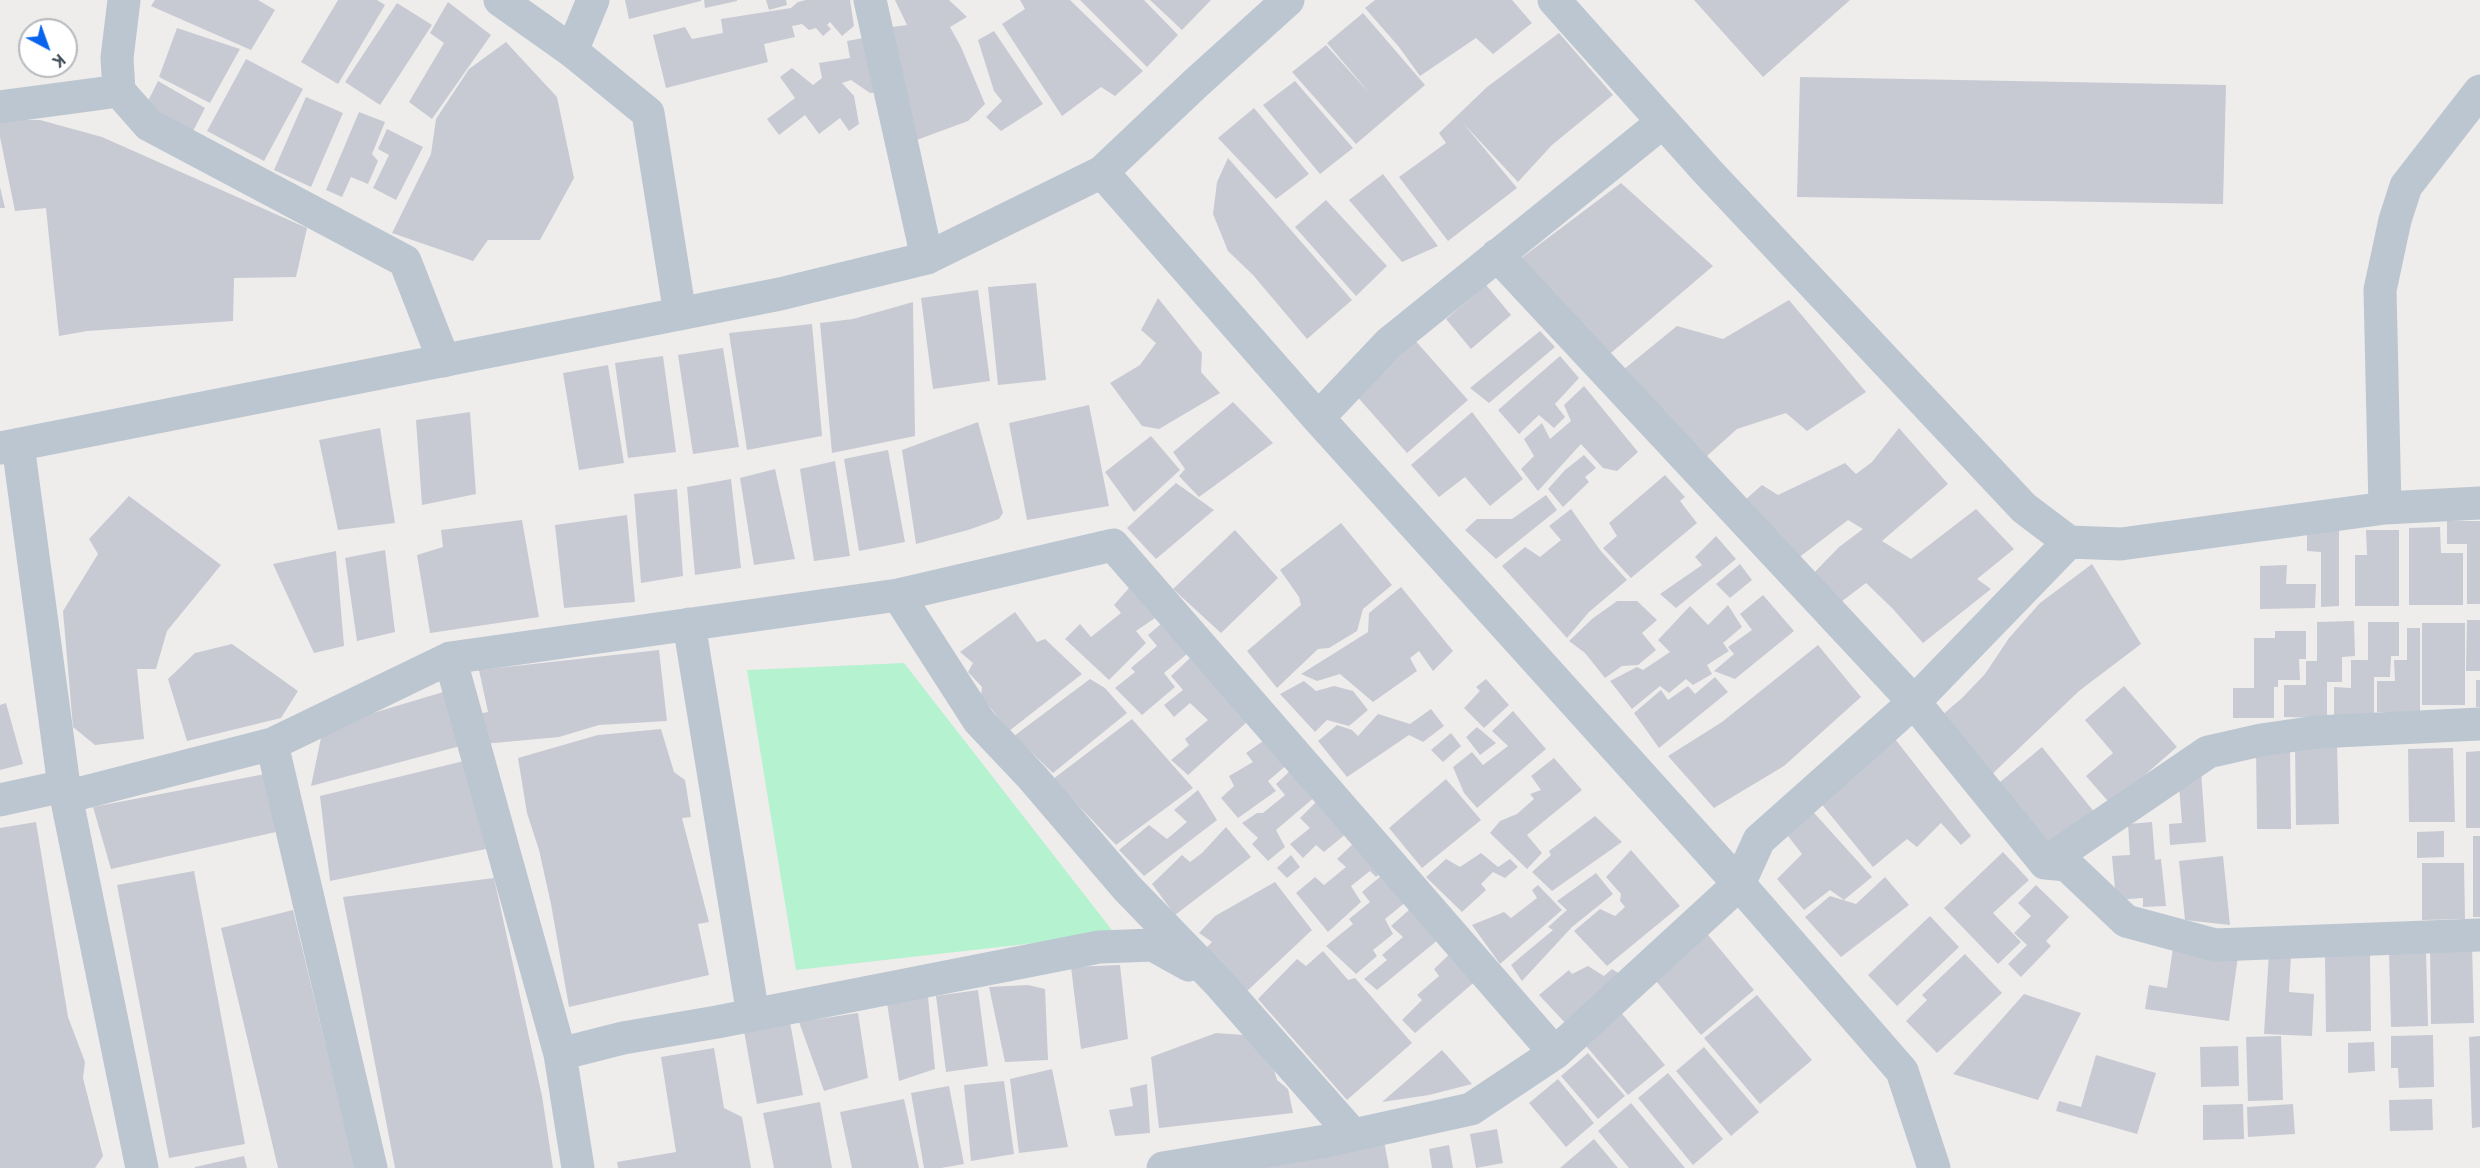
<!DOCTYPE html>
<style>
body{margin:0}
#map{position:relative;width:2480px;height:1168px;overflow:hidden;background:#efecec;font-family:Roboto,sans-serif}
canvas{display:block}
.north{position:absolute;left:18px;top:18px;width:60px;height:60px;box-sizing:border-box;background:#fff;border:2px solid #b4b9bd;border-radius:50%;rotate:139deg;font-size:16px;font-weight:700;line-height:24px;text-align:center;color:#434f5b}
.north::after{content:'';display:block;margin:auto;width:21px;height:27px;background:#0863ed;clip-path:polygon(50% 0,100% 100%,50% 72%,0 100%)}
</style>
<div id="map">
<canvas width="2480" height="1168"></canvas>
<div class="north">K</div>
</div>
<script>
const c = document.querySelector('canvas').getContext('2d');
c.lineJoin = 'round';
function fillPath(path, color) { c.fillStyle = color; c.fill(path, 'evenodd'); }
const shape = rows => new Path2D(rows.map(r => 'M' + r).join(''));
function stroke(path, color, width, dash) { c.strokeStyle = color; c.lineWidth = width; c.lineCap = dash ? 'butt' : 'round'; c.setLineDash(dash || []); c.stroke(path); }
fillPath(shape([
 [904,663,1115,934,796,970,747,670]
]), '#b5f2cf');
fillPath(shape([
 [155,0,258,0,275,10,251,50,151,6],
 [338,0,377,0,385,5,338,84,301,62],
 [625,0,701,0,701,1,629,19],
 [704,0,737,0,737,1,705,8],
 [766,0,786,0,787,5,769,10],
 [806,0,850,0,854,26,842,36,830,22,827,25,831,29,823,36,816,28,809,30,802,24,792,26,795,37,764,44,768,62,666,88,653,35,685,27,692,39,723,33,721,19,791,8,798,2],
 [895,0,949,0,967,17,950,27,961,47,985,104,968,121,914,141,884,28,907,25],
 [1020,0,1070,0,1143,71,1115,96,1101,87,1062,116,1002,24,1025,9],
 [1080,0,1144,0,1178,35,1147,67],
 [1150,0,1211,0,1182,30],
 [1375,0,1512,0,1532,23,1493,54,1476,38,1420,76,1399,47,1365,8],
 [1694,0,1850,0,1763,77],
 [448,2,491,35,432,119,409,102,444,43,430,33],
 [397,3,432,25,380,105,345,82],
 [1363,13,1425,85,1356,144,1292,72,1326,45,1372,96,1327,43],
 [177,28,240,49,210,103,159,77],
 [994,31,1043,104,1001,131,986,117,1002,101,994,91,978,40],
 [1559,33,1613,95,1552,145,1518,182,1463,123,1517,188,1448,241,1399,177,1446,143,1439,133,1487,87],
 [869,37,879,92,870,93,851,80,842,83,854,96,859,124,849,131,840,118,819,134,805,115,779,135,767,119,795,98,780,77,792,68,813,85,822,78,819,63,850,58,847,41],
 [506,42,557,97,574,178,540,240,488,240,473,261,392,233,431,154,436,119,469,69],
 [246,59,303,89,264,161,207,131],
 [1800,77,2226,85,2223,204,1797,197],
 [158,81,205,108,192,133,145,107],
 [1295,81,1353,148,1320,174,1263,105],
 [306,97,343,113,311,187,274,170],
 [1254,108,1309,174,1276,199,1218,138],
 [359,112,385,122,372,154,378,161,368,184,351,177,342,197,326,190],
 [0,120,40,120,102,137,307,228,296,277,234,278,233,321,87,331,59,336,46,208,15,211,0,137],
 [387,129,423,147,396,200,373,188,389,155,378,149],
 [1228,158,1352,300,1307,339,1253,275,1228,251,1213,214,1217,182],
 [1383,174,1438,246,1402,262,1349,200],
 [1621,183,1713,266,1605,358,1516,262],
 [0,187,5,208,0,208],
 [1326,200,1387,266,1356,296,1295,227],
 [1036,283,1046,380,998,385,988,287],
 [1486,285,1511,315,1471,349,1446,319],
 [978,290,990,381,933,389,921,298],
 [1158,298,1202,353,1201,372,1220,393,1159,429,1142,426,1110,383,1140,365,1156,343,1141,330],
 [1789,300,1866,392,1807,431,1786,413,1737,429,1698,464,1623,370,1677,326,1723,339],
 [913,302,915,436,832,453,820,323,853,319],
 [812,324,822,436,747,450,729,333],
 [1540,331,1555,347,1489,403,1470,388],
 [1413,338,1468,400,1407,453,1354,393],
 [723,348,739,447,693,454,678,355],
 [663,356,676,452,628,458,615,363],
 [1560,356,1579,378,1555,404,1565,417,1554,428,1539,415,1519,434,1498,410],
 [608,365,624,463,579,470,563,373],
 [1584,386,1638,452,1617,471,1603,468,1581,444,1538,491,1521,469,1534,456,1524,439,1542,423,1550,439,1571,421,1564,405],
 [1233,402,1273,443,1199,497,1179,476,1185,469,1173,452],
 [1089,405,1109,506,1027,520,1009,423],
 [470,412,476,494,422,505,416,420],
 [1472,412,1523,479,1490,506,1465,477,1439,497,1411,465],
 [978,422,1003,513,999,519,968,530,916,544,902,450],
 [380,428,395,523,338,530,319,440],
 [1899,428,1948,484,1882,541,1911,559,1976,509,2014,549,1977,579,1991,589,1923,643,1892,608,1866,583,1837,605,1809,578,1839,547,1863,529,1848,520,1789,565,1737,507,1762,485,1778,495,1845,463,1856,474,1872,462],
 [1151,436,1180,470,1134,512,1105,472],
 [888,450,905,542,859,551,844,459],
 [1584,455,1596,468,1585,477,1589,482,1563,507,1548,489,1565,470],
 [835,461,850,556,814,561,800,469],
 [775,469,795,559,754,565,740,478],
 [1665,475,1685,497,1680,501,1697,523,1631,578,1603,548,1617,536,1609,523],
 [731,479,741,568,695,575,687,487],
 [1176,483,1214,510,1156,559,1127,528],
 [677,489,683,576,641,583,634,494],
 [1546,495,1557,510,1496,559,1465,530,1477,519,1512,519],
 [129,496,221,565,167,631,156,669,137,669,144,739,95,745,73,727,63,611,98,554,89,539],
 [1571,509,1600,550,1627,580,1589,612,1567,638,1502,566,1525,547,1540,557,1561,540,1549,526],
 [627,515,635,602,564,608,555,525],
 [522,520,539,617,430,633,417,555,443,547,441,530],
 [2447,521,2480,521,2480,604,2467,604,2467,544,2447,544],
 [1341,523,1392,585,1363,609,1357,631,1329,648,1318,649,1277,688,1247,651,1301,605,1299,597,1280,570],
 [2307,526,2339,527,2339,606,2321,607,2321,552,2307,551],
 [2440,527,2441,553,2463,553,2463,605,2409,605,2409,528],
 [1235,530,1278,578,1221,633,1173,589],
 [2366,530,2399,530,2399,606,2355,606,2355,555,2367,555],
 [1716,536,1736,559,1676,608,1660,594,1702,565,1695,557],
 [385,550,395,632,357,641,345,558],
 [336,551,344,646,314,653,273,564],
 [1740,564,1752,580,1730,598,1716,584],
 [2092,564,2141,644,2079,691,1988,778,1941,716,1962,698,1985,674,2009,638,2040,603],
 [2287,565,2286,584,2316,584,2315,608,2260,609,2260,566],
 [1401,587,1453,651,1433,671,1419,651,1410,658,1417,671,1373,702,1340,674,1317,681,1301,674,1368,632,1369,613],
 [1129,588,1155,618,1136,631,1146,643,1109,680,1065,639,1080,624,1091,637,1121,613,1114,605],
 [1763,595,1794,631,1735,679,1714,671,1734,654,1728,647,1752,630,1740,614],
 [1617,601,1637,601,1657,620,1642,633,1656,650,1638,665,1622,666,1605,678,1585,653,1569,641,1592,619],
 [1728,605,1742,627,1723,643,1729,651,1707,665,1712,674,1693,685,1686,679,1669,693,1660,686,1632,709,1610,681,1637,667,1643,670,1670,652,1658,640,1690,606,1708,625],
 [1015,612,1037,642,1045,639,1082,674,1009,731,981,696,982,687,968,672,973,663,960,652],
 [2467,620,2480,620,2480,671,2466,671],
 [2354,621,2355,656,2342,657,2342,682,2327,682,2327,718,2284,717,2284,685,2306,685,2306,661,2317,661,2317,622],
 [2368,622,2399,622,2399,656,2391,656,2390,677,2374,677,2374,715,2334,715,2334,687,2351,688,2351,660,2368,660],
 [2422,623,2465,623,2465,705,2422,705],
 [1161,624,1187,654,1164,673,1175,687,1142,715,1115,688,1135,672,1131,668,1157,646,1148,635],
 [2407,628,2420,628,2420,712,2377,712,2377,681,2395,681,2394,660,2407,660],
 [2275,631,2306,631,2306,659,2299,659,2300,680,2278,680,2278,687,2274,687,2274,718,2233,718,2233,688,2254,688,2254,638,2275,638],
 [232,644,298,691,281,718,187,741,168,679,195,653],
 [1818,645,1861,697,1784,766,1714,808,1668,756,1722,722],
 [659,650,667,721,599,725,559,737,483,744,477,714,488,712,479,670],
 [1190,658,1247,722,1188,775,1171,760,1189,745,1185,739,1208,720,1190,703,1174,717,1164,705,1183,690,1171,676],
 [1715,677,1728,692,1659,748,1634,713,1661,690,1668,700,1688,686,1695,694],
 [1090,679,1105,688,1127,713,1053,773,1014,736],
 [1486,679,1509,705,1484,728,1464,708,1480,691,1476,687],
 [2476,680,2480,680,2480,707,2476,707],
 [1304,681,1316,691,1334,686,1353,691,1368,710,1349,726,1327,720,1315,732,1280,694],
 [2124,686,2177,747,2139,780,2113,807,2086,776,2113,753,2085,720],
 [450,690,464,745,311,786,323,728],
 [6,703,23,764,0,770,0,705],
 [1431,709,1444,726,1423,742,1409,735,1347,777,1318,741,1337,725,1352,730,1358,736,1378,714,1410,724],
 [1513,711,1546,749,1477,808,1464,793,1453,767,1472,752,1483,765,1508,746,1492,731],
 [1132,719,1193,788,1116,845,1053,779],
 [1477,727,1496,743,1480,755,1466,737],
 [661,729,674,772,685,780,691,817,682,818,709,922,698,924,709,975,569,1007,551,904,539,850,527,813,518,758,598,735],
 [1451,733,1461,746,1443,762,1431,750],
 [1266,739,1288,764,1268,781,1276,791,1238,818,1221,798,1234,786,1229,776,1253,762,1246,753],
 [1895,739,1971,836,1961,845,1941,823,1917,847,1907,839,1873,867,1815,796],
 [2337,744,2339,824,2296,825,2295,745],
 [2042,747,2095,813,2046,853,1993,788],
 [2256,748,2290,748,2291,829,2257,829],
 [2453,748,2455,822,2409,822,2408,749],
 [2480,751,2480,828,2466,828,2466,752],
 [1554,758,1582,790,1527,835,1542,853,1527,869,1490,833,1500,821,1517,814,1534,799,1530,794,1541,790,1531,776],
 [468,760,486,849,330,881,320,796],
 [1292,769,1316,796,1276,830,1285,847,1268,861,1252,844,1258,838,1242,823,1257,813,1263,813,1285,795,1276,784],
 [2201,771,2206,842,2170,845,2169,824,2182,823,2178,773],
 [265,774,276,832,111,869,93,807],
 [1446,779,1481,820,1422,868,1389,828],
 [1198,790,1217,820,1144,876,1119,850,1149,825,1167,839,1187,822,1174,810],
 [1318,800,1347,833,1324,852,1316,845,1303,858,1290,844,1310,828,1300,818],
 [1807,805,1872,877,1844,900,1830,890,1804,910,1777,879,1802,854,1781,827],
 [1595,816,1622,842,1552,891,1532,872,1551,855,1549,851],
 [36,822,68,1017,85,1062,83,1078,103,1156,95,1168,0,1168,0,828],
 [2152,822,2155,860,2161,859,2166,906,2143,907,2143,898,2116,900,2112,856,2130,855,2128,824],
 [1226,827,1251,857,1175,915,1152,884,1182,855,1190,862,1202,853],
 [2444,831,2444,857,2417,858,2417,832],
 [2473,836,2480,836,2480,917,2473,917],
 [1356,841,1384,871,1376,877,1370,871,1351,886,1361,902,1328,932,1296,893,1315,877,1324,885,1346,867,1337,859],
 [1631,850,1680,906,1607,966,1574,931,1600,909,1615,916,1625,907,1620,901,1621,894,1606,877],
 [2003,852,2029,880,1993,913,2021,942,1998,964,1944,908],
 [1481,853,1498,867,1510,859,1518,867,1505,878,1493,872,1481,884,1486,890,1462,912,1426,877,1446,859,1460,867],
 [1291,855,1300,867,1287,878,1277,868],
 [2223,856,2230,925,2185,920,2179,861],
 [2422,863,2464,863,2465,919,2422,920],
 [194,871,245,1144,169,1158,117,885],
 [1596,873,1613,894,1572,927,1522,981,1511,965,1553,930,1548,927,1567,910,1557,901],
 [1381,876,1406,902,1385,919,1393,934,1373,950,1377,956,1356,974,1326,946,1353,924,1349,919,1370,902,1362,892],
 [1885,877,1909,905,1841,957,1805,917,1830,896,1856,904],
 [494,878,542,1096,553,1168,395,1168,343,897],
 [1275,882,1312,930,1245,993,1206,948,1212,942,1199,933,1215,916],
 [1538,885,1562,910,1500,964,1472,925,1504,912,1511,918,1537,898,1532,890],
 [2036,885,2069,917,2046,941,2051,946,2021,977,2008,964,2027,945,2014,933,2031,916,2018,903],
 [1410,909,1439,939,1377,990,1364,979,1387,960,1382,955,1403,937,1391,926],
 [293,910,355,1168,278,1168,221,928],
 [1930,916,1959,947,1897,1006,1868,975],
 [1704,930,1754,990,1701,1035,1651,975],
 [2472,945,2474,1023,2431,1024,2430,946],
 [2173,948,2238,956,2229,1021,2145,1009,2149,985,2167,988],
 [1323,951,1348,980,1355,978,1412,1043,1347,1100,1258,999,1297,959,1306,966],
 [1453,951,1478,979,1415,1033,1402,1020,1422,1000,1417,995,1439,976,1434,969],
 [2426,951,2428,1026,2391,1027,2389,952],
 [2269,952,2291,954,2289,992,2314,994,2312,1036,2264,1034],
 [1965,954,2002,993,1937,1053,1906,1021,1927,1000,1922,995],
 [2370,954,2371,1031,2326,1032,2325,956],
 [1120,965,1128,1039,1081,1049,1071,967],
 [1588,966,1604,976,1612,969,1626,978,1569,1027,1539,995,1569,970,1572,974],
 [1028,985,1045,989,1048,1060,1005,1062,989,987],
 [978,990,988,1066,946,1072,936,996],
 [2024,994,2081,1013,2038,1100,1953,1074],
 [1757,995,1812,1060,1760,1104,1704,1038],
 [928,997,935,1069,899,1081,887,1003],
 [1618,1009,1665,1065,1628,1095,1581,1040],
 [858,1013,868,1078,824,1091,799,1022],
 [790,1022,803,1095,757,1104,744,1031],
 [1216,1033,1244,1035,1273,1066,1277,1080,1288,1089,1293,1113,1159,1128,1151,1057],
 [2433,1035,2434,1087,2399,1088,2398,1068,2391,1068,2391,1036],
 [2281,1036,2283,1100,2248,1101,2246,1037],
 [2480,1036,2480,1127,2472,1128,2469,1037],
 [2374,1042,2375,1071,2348,1073,2348,1043],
 [2238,1046,2239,1086,2201,1087,2200,1047],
 [1704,1047,1759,1112,1731,1136,1676,1071],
 [714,1048,724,1108,742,1117,751,1168,618,1168,617,1162,676,1152,661,1057],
 [1442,1050,1472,1084,1429,1095,1382,1102],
 [1588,1053,1625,1096,1598,1119,1561,1076],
 [2096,1055,2156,1073,2137,1134,2056,1111,2059,1101,2081,1107],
 [1052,1069,1068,1147,1019,1153,1010,1079],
 [1668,1073,1723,1139,1693,1165,1638,1098],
 [1558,1079,1594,1123,1566,1147,1529,1103],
 [1004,1081,1014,1154,971,1161,964,1085],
 [1147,1084,1150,1133,1115,1136,1109,1110,1133,1106,1130,1088],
 [949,1086,964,1164,941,1168,924,1168,911,1093],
 [904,1099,919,1168,852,1168,840,1112],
 [2432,1099,2433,1130,2390,1131,2389,1100],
 [820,1102,832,1168,774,1168,763,1113],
 [1631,1103,1685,1168,1629,1168,1598,1131],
 [2243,1104,2244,1139,2203,1140,2203,1105],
 [2293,1104,2295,1134,2248,1137,2247,1107],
 [1497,1129,1503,1163,1476,1168,1470,1134],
 [1383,1136,1389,1168,1210,1168],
 [1594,1139,1618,1168,1560,1168],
 [1449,1145,1453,1168,1432,1168,1429,1149],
 [244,1156,247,1168,195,1168,195,1167]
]), '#c7cad3');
stroke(shape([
 [124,0,117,58,119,91,149,125,405,261,444,361],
 [870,0,927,258],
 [1554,0,1707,171,2024,508,2069,542,2121,544,2385,508,2480,503],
 [572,51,593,0],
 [0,107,119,91],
 [1102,172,1318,418,1739,884,1902,1071,1934,1168],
 [1497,255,1914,702,2045,863,2067,865,2126,921,2215,945,2480,935],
 [1318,418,1389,343,1663,122],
 [18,445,64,786,142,1168],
 [2385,508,2380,290,2395,220,2406,186,2480,91],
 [898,595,979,721,1032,777,1127,888,1219,983,1353,1135],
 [689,624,753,1015],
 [450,658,560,1054,578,1168],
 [272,744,371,1168],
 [66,797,272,744,450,658,898,595,1113,545,1555,1053],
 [0,800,64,786],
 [2045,863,2208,752,2261,740,2317,732,2480,724],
 [560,1054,623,1038,717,1022,1099,947,1153,945,1189,965],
 [1163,1168,1326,1141,1471,1109,1555,1053,1739,884,1759,840,1914,702,2069,542]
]), '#bbc6d0', 33);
stroke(shape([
 [500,0,572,51,648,113,680,314],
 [0,448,780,294,927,258,1102,172,1195,84,1288,0]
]), '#bbc6d0', 33);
</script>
